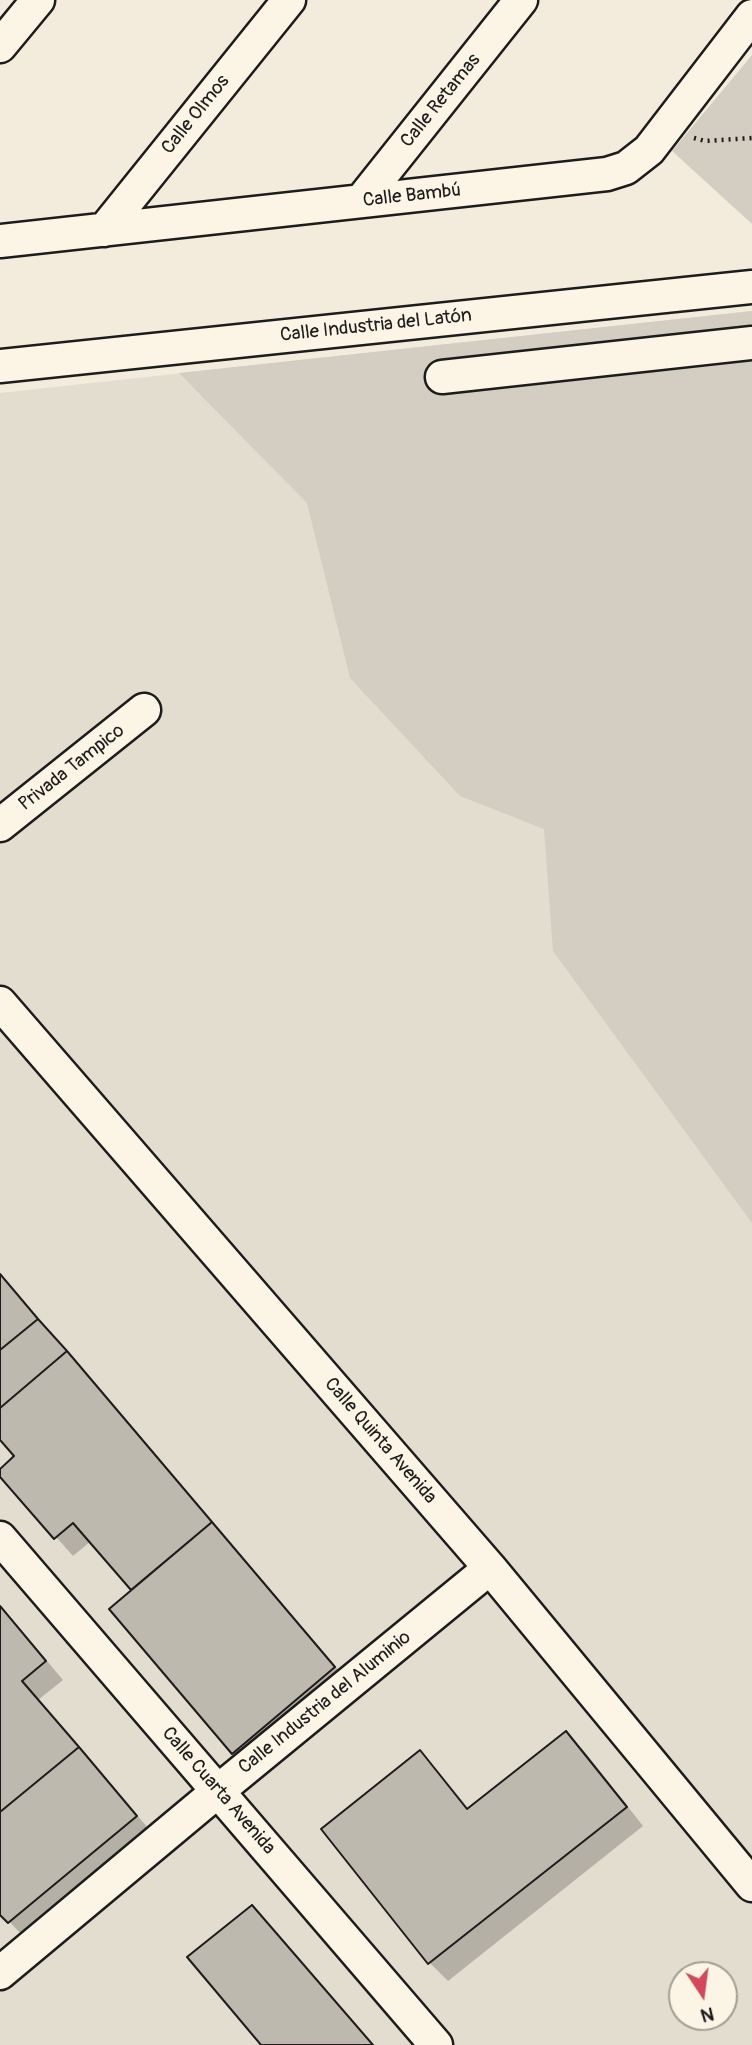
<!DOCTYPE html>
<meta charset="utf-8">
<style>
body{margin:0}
#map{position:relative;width:752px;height:2045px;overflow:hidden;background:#f3ecdd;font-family:Pangolin,sans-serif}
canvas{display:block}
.north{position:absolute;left:668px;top:1961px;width:70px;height:70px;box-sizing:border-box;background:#fcf5e5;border:2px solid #a29e95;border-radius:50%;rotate:167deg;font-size:19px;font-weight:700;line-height:28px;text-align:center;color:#1c1c1c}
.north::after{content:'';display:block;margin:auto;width:24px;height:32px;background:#d1495b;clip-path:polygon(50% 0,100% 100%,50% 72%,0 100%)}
</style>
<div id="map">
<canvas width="752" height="2045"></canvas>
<div class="north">N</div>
</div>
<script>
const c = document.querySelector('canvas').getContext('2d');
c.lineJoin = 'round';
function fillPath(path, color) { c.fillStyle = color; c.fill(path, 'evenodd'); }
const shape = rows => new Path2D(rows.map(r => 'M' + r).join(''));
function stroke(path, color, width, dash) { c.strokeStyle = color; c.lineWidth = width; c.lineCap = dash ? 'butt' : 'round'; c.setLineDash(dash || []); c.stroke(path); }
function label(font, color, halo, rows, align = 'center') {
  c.font = font + ' Pangolin,sans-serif'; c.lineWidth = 5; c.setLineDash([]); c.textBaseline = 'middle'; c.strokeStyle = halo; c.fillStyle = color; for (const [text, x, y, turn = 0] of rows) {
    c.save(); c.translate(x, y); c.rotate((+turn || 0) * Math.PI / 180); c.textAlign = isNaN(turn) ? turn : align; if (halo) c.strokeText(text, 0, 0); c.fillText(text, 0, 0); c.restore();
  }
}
fillPath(shape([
 [752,311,752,2045,0,2045,0,393],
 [682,1975,724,1975,724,2017,682,2017]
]), '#e3ddcf');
fillPath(shape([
 [752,55,752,224,672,151],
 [752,311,752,1223,553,951,544,829,460,796,350,678,307,503,179,373]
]), '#d3cec1');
fillPath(shape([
 [0,1273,352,1686,251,1771,233,1753,133,1590,91,1541,73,1556,0,1474,0,1471,17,1457,0,1437],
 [0,1605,63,1680,38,1700,154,1835,27,1940,0,1912],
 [566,1733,584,1751,643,1826,448,1981,430,1963,323,1829,420,1753,438,1771,469,1809]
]), '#0003');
const building = shape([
 [0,1274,38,1319,0,1350,0,1274],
 [38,1319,67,1351,0,1408,0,1350,38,1319],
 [67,1351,212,1522,131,1590,73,1523,54,1539,0,1477,0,1469,14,1456,0,1440,0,1408,67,1351],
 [212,1522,335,1667,232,1754,109,1609,212,1522],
 [0,1606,46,1661,22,1681,79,1747,0,1812,0,1606],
 [566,1731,627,1807,428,1964,321,1829,420,1750,467,1809,566,1731],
 [79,1747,137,1816,8,1923,0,1915,0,1812,79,1747],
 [252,1905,373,2045,261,2045,187,1957,252,1905]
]);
fillPath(building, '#beb9ae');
stroke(building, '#1c1c1c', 2);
const street = shape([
 [0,46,38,0],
 [361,201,521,0],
 [104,230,289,0],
 [0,241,607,174,626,168,649,150,752,16],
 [0,366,752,287],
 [442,377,752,343],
 [0,825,144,710],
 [0,1003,490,1568,752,1885],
 [0,1538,436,2045],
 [0,1973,218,1791,490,1568]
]);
stroke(street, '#1c1c1c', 37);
stroke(shape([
 [694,138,705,141,752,138]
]), '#1c1c1c', 4.5, [2, 5]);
stroke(street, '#fcf5e5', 32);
label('19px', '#1c1c1c', '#fcf5e5', [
 ["Calle Retamas",441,101,-51],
 ["Calle Olmos",196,115,-51],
 ["Calle Bambú",412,196,-6],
 ["Calle Industria del Latón",376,326,-6],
 ["Privada Tampico",72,768,-38],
 ["Calle Quinta Avenida",380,1441,49],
 ["Calle Industria del Aluminio",325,1703,-39],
 ["Calle Cuarta Avenida",218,1791,49]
]);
</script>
